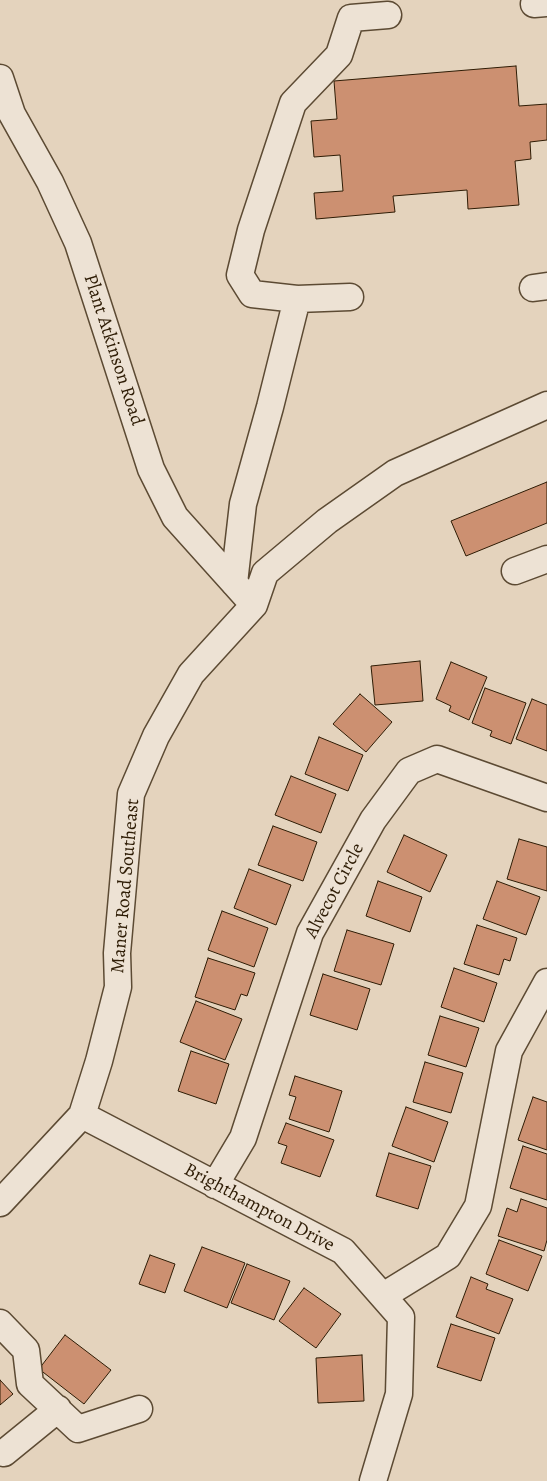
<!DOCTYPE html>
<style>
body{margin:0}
canvas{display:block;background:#e4d3bd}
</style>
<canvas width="547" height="1481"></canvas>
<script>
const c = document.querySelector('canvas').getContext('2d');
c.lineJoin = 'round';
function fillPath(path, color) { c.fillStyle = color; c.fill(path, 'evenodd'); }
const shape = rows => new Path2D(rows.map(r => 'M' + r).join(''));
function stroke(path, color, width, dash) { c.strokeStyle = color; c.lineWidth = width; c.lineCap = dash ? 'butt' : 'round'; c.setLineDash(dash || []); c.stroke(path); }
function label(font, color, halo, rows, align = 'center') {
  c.font = font + ' Alegreya,serif'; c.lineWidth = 4; c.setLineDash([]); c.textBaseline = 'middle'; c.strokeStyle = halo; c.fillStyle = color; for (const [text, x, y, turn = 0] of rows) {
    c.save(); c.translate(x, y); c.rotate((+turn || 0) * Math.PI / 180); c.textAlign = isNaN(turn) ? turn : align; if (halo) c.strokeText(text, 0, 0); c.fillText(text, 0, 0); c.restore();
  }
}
const building = shape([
 [516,66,519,106,547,104,547,140,530,142,531,159,515,161,519,205,468,209,467,190,393,196,395,212,316,219,314,193,343,191,340,155,314,157,311,121,337,119,334,81,516,66],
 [547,482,547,523,466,556,451,521,547,482],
 [420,661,423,701,375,705,371,666,420,661],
 [451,662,487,677,469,720,449,711,451,706,436,699,451,662],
 [485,688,526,703,511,744,490,736,492,731,472,723,485,688],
 [360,694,392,722,366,752,333,724,360,694],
 [532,699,547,705,547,751,516,739,532,699],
 [319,737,363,755,348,791,305,774,319,737],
 [291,776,336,794,321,833,275,815,291,776],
 [273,826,317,842,303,881,258,865,273,826],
 [404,835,447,855,430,892,387,872,404,835],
 [519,839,547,847,547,891,507,879,519,839],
 [249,869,291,885,276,925,234,908,249,869],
 [378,881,422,897,410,932,366,916,378,881],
 [497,881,540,897,526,935,483,919,497,881],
 [222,911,268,928,254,967,208,950,222,911],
 [477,925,517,938,510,961,504,959,499,975,464,964,477,925],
 [347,930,394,944,381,985,334,971,347,930],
 [208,958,255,973,247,996,241,994,235,1010,195,997,208,958],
 [454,968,497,983,484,1022,441,1007,454,968],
 [323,974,370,989,357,1030,310,1015,323,974],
 [196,1001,242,1019,225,1060,180,1042,196,1001],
 [440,1016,479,1028,466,1067,428,1055,440,1016],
 [191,1051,229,1064,216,1104,178,1091,191,1051],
 [425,1062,463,1073,451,1113,413,1102,425,1062],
 [295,1076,342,1091,329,1132,289,1119,296,1097,289,1095,295,1076],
 [533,1097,547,1102,547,1150,518,1140,533,1097],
 [406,1107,448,1122,434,1162,392,1146,406,1107],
 [286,1123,334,1140,320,1177,281,1163,287,1146,278,1143,286,1123],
 [523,1146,547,1154,547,1200,510,1188,523,1146],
 [389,1153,431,1166,418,1209,376,1196,389,1153],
 [521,1199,547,1208,547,1240,544,1251,498,1236,507,1208,517,1212,521,1199],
 [499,1240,542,1256,528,1291,486,1274,499,1240],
 [202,1247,245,1263,227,1308,184,1291,202,1247],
 [150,1255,175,1264,165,1293,139,1284,150,1255],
 [247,1264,290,1281,274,1320,231,1303,247,1264],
 [471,1277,488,1284,486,1289,513,1299,499,1334,456,1317,471,1277],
 [304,1288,341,1314,316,1348,279,1321,304,1288],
 [451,1324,495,1338,481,1381,437,1367,451,1324],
 [65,1335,111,1370,84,1404,39,1369,65,1335],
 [362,1355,364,1401,318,1403,316,1358,362,1355],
 [0,1380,13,1394,0,1405,0,1380]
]);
fillPath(building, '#cc9071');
stroke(building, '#2e1c05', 1);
const minor = shape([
 [534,4,547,3],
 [0,78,12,114,50,182,78,243,151,469,175,517,254,605],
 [533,288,547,286],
 [297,299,252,294,240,275,251,230,293,103,339,55,351,18,388,15],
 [515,571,547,559],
 [234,583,243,504,270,407,297,299,350,297],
 [82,1115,343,1251,401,1317,399,1394,373,1481],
 [215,1185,243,1138,310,933,373,820,409,771,437,759,547,798],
 [0,1203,82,1115,99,1061,118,987,117,953,131,794,156,736,191,674,254,605,265,573,327,521,395,473,547,405],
 [383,1296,448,1256,478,1206,509,1051,547,982],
 [0,1323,26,1350,30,1384,78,1429,139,1409],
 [4,1453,58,1409]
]);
stroke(minor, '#5c4a33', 29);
stroke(minor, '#ede2d4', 26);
label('19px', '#2e1c05', '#ede2d4', [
 ["Plant Atkinson Road",113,350,72],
 ["Maner Road Southeast",126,886,-85],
 ["Alvecot Circle",335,891,-62],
 ["Brighthampton Drive",259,1208,28]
]);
</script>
